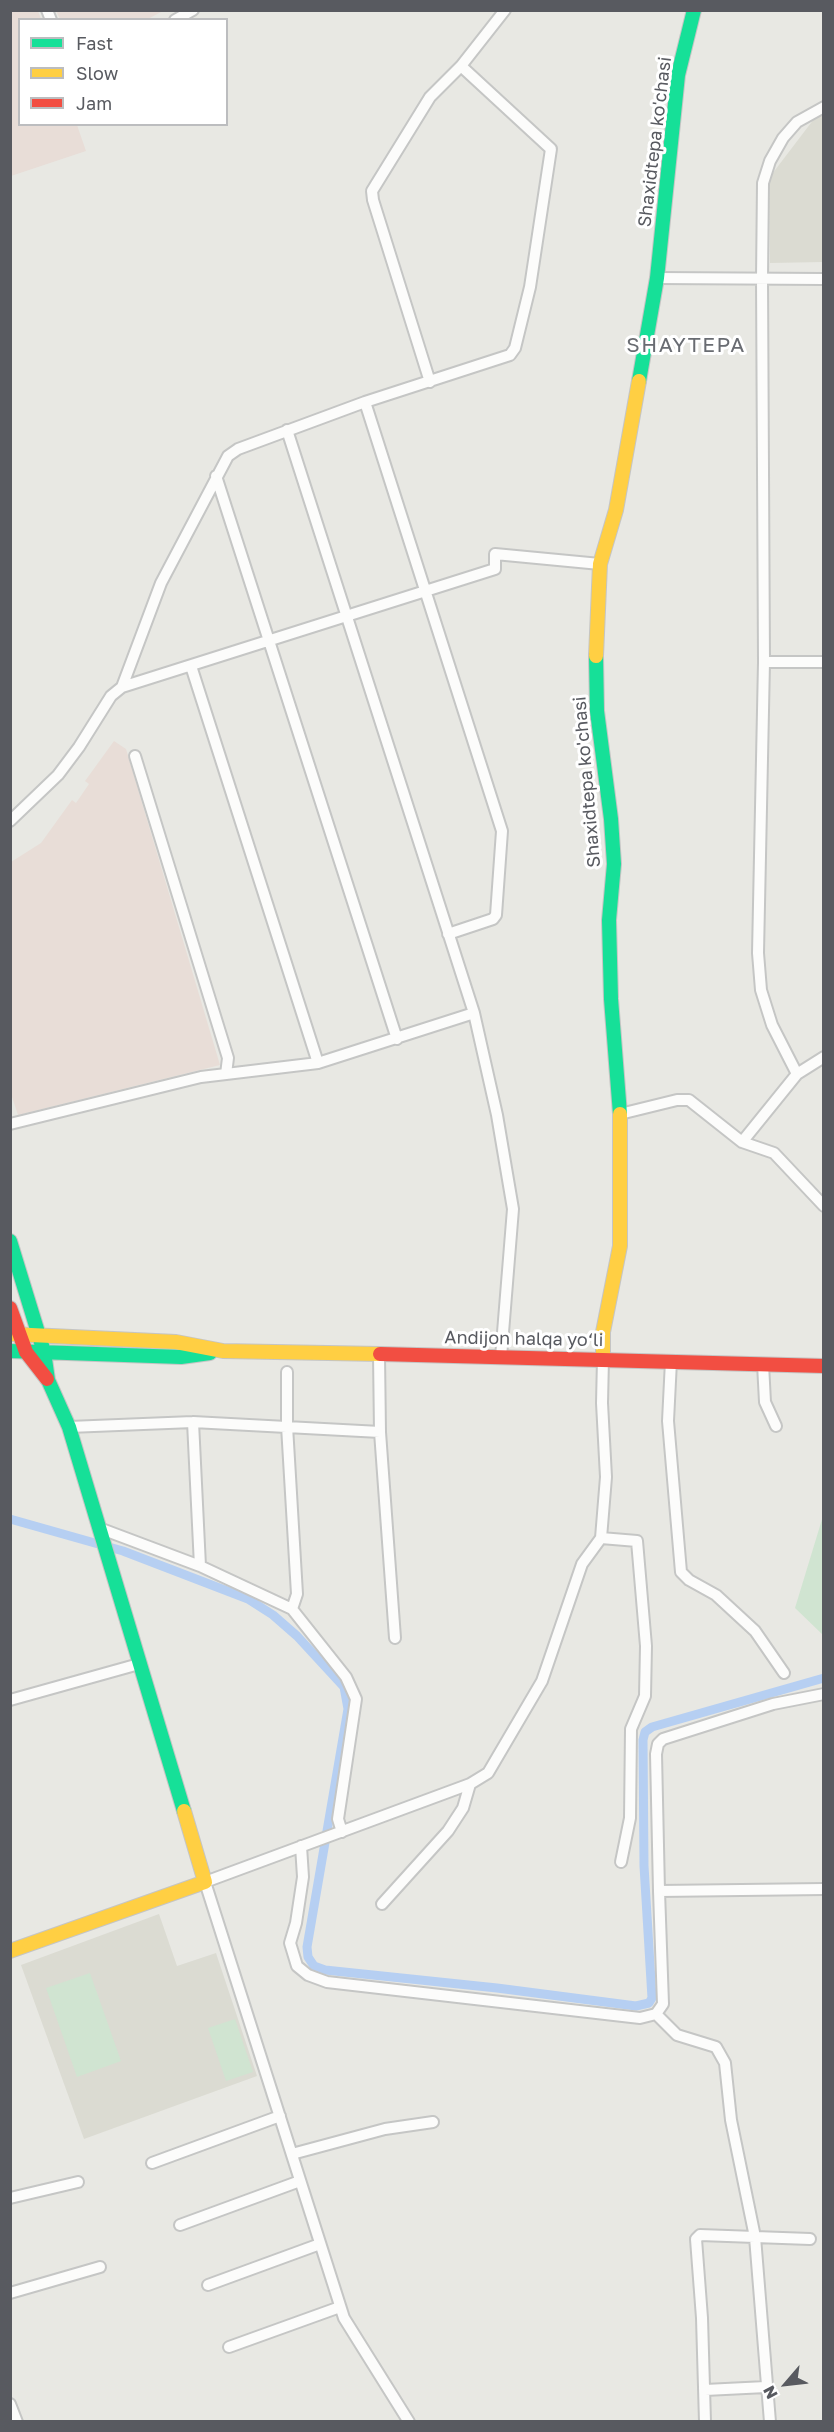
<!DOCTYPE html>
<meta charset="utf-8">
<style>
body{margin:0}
#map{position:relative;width:834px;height:2432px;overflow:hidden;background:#e8e8e3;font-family:"Golos Text",sans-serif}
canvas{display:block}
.frame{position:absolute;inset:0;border:12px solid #585a60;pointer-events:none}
.legend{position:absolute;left:18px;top:18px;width:210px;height:108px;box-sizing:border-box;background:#fff;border:2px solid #bcbdbf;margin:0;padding:8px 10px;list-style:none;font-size:18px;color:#585a60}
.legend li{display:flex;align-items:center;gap:12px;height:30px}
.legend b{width:30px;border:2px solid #bcbdbf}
.north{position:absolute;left:756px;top:2354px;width:60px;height:60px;-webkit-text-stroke:4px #fff;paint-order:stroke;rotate:242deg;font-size:16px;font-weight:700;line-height:24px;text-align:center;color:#585a60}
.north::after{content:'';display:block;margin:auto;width:21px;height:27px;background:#585a60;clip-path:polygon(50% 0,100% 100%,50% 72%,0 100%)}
</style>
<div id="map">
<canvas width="834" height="2432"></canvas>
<div class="frame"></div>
<ul class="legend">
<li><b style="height:8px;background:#16e098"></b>Fast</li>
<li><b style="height:8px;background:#ffcf43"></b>Slow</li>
<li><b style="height:8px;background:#f24e42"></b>Jam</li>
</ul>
<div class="north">N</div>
</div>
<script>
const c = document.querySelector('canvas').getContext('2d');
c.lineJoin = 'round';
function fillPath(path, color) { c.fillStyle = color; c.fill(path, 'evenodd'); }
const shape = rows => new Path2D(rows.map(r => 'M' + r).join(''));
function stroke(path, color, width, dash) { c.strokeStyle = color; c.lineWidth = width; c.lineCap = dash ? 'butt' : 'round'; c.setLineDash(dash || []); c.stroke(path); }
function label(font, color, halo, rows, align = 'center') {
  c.font = font + ' "Golos Text",sans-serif'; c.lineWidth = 6; c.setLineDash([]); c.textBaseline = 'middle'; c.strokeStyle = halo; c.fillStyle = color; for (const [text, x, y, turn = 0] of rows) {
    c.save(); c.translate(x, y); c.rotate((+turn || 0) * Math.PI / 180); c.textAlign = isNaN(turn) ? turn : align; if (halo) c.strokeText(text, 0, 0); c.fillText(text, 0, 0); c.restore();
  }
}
fillPath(shape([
 [823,112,823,262,770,263,769,178,817,115],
 [159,1914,177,1966,216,1953,257,2076,84,2139,21,1965]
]), '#dbdbd2');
fillPath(shape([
 [10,11,38,11,41,19,20,20,20,124,77,125,86,151,11,176],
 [56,11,56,10,163,11,146,20,60,19],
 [114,741,126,749,220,1065,18,1115,10,1091,11,862,41,843,72,800,76,803,89,784,85,781]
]), '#e8ddd7');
fillPath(shape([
 [823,1516,824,1635,823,1635,795,1608],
 [90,1973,121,2061,77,2077,46,1988],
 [235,2019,253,2072,226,2081,208,2028]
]), '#d0e4d1');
stroke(shape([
 [10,1519,123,1551,248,1599,273,1615,297,1636,344,1687,348,1709,307,1947,308,1957,314,1966,325,1970,497,1988,636,2006,649,2003,652,1998,644,1866,643,1740,645,1732,652,1727,824,1678]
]), '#b6cff2', 9);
const street = shape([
 [47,10,51,20],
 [175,20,193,10],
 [824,107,797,122,783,138,770,161,763,183,762,278,764,662,758,953,761,990,772,1025,797,1074,824,1057],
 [657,278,824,279],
 [430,382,373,200,372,191,430,97,461,66,505,10],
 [287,430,474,1013,497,1115,513,1209,501,1357],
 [216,476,397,1039],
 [764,662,824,662],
 [191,666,318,1063],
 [122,687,161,583,228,456,238,449,365,402],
 [135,756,228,1058,226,1074],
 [10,821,58,775,79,747,111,696,122,687,495,569,495,554,600,564],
 [448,934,493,919,496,915,502,831,365,402,510,355,515,348,530,287,551,149,461,66],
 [620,1114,677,1100,689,1100,742,1142,774,1153,824,1206],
 [10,1124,201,1077,318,1063,474,1013],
 [742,1142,797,1074],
 [671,1361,668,1421,681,1572,689,1580,716,1595,755,1631,784,1673],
 [763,1364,765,1402,776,1426],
 [287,1372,287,1426,297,1594,292,1609],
 [193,1422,200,1566],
 [69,1427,193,1422,380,1432,379,1355],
 [380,1432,395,1638],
 [99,1528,200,1566,292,1609,346,1677,356,1699,338,1819,342,1832],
 [601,1538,637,1541,646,1646,645,1696,631,1729,630,1818,621,1862],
 [10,1700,139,1664],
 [301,1846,303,1877,296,1923,290,1943,297,1966,308,1975,327,1982,640,2018,656,2014,663,2004,659,1891,824,1889],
 [659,1891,656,1754,658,1744,663,1739,773,1704,824,1694],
 [382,1904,448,1831,463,1808,470,1784],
 [656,2014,677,2035,716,2047,725,2063,731,2120,755,2237,770,2422],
 [292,2154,385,2129,433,2122],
 [152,2163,280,2116],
 [10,2198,78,2182],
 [180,2225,300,2181],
 [208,2285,320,2244],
 [10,2293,100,2267],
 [229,2347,340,2307],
 [705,2390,766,2387],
 [10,2404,17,2422],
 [409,2422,344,2318,205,1882,470,1784,488,1773,542,1681,582,1564,601,1538,606,1477,602,1403,603,1359],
 [705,2422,702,2318,696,2239,700,2235,810,2239]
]);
const fast = shape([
 [639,381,657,278,678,75,694,10],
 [596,656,597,711,611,819,614,864,609,920,611,999,620,1114],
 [10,1241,44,1352,48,1380],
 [10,1351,181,1357,210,1353],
 [48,1380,69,1427,184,1811]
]);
const slow = shape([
 [596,656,600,564,616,510,639,381],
 [10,1334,176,1342,223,1351,380,1354],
 [603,1359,603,1332,620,1246,620,1114],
 [10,1951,205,1882,184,1811]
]);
const jam = shape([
 [10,1308,26,1352,47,1379],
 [380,1354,824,1366]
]);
stroke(street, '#c5c6c5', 14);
stroke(fast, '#c5c5c4', 16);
stroke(slow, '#c5c5c4', 16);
stroke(jam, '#c5c5c4', 16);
stroke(street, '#fcfcfb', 10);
stroke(fast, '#16e098', 14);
stroke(slow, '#ffcf43', 14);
stroke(jam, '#f24e42', 14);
label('18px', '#585a60', '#fff', [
 ["Shaxidtepa ko'chasi",655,142,-83],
 ["Shaxidtepa ko'chasi",587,782,-95],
 ["Andijon halqa yo‘li",524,1339,1]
]);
c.letterSpacing = '1.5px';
label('21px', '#696c72', '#fff', [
 ["SHAYTEPA",686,345]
]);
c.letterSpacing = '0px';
</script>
